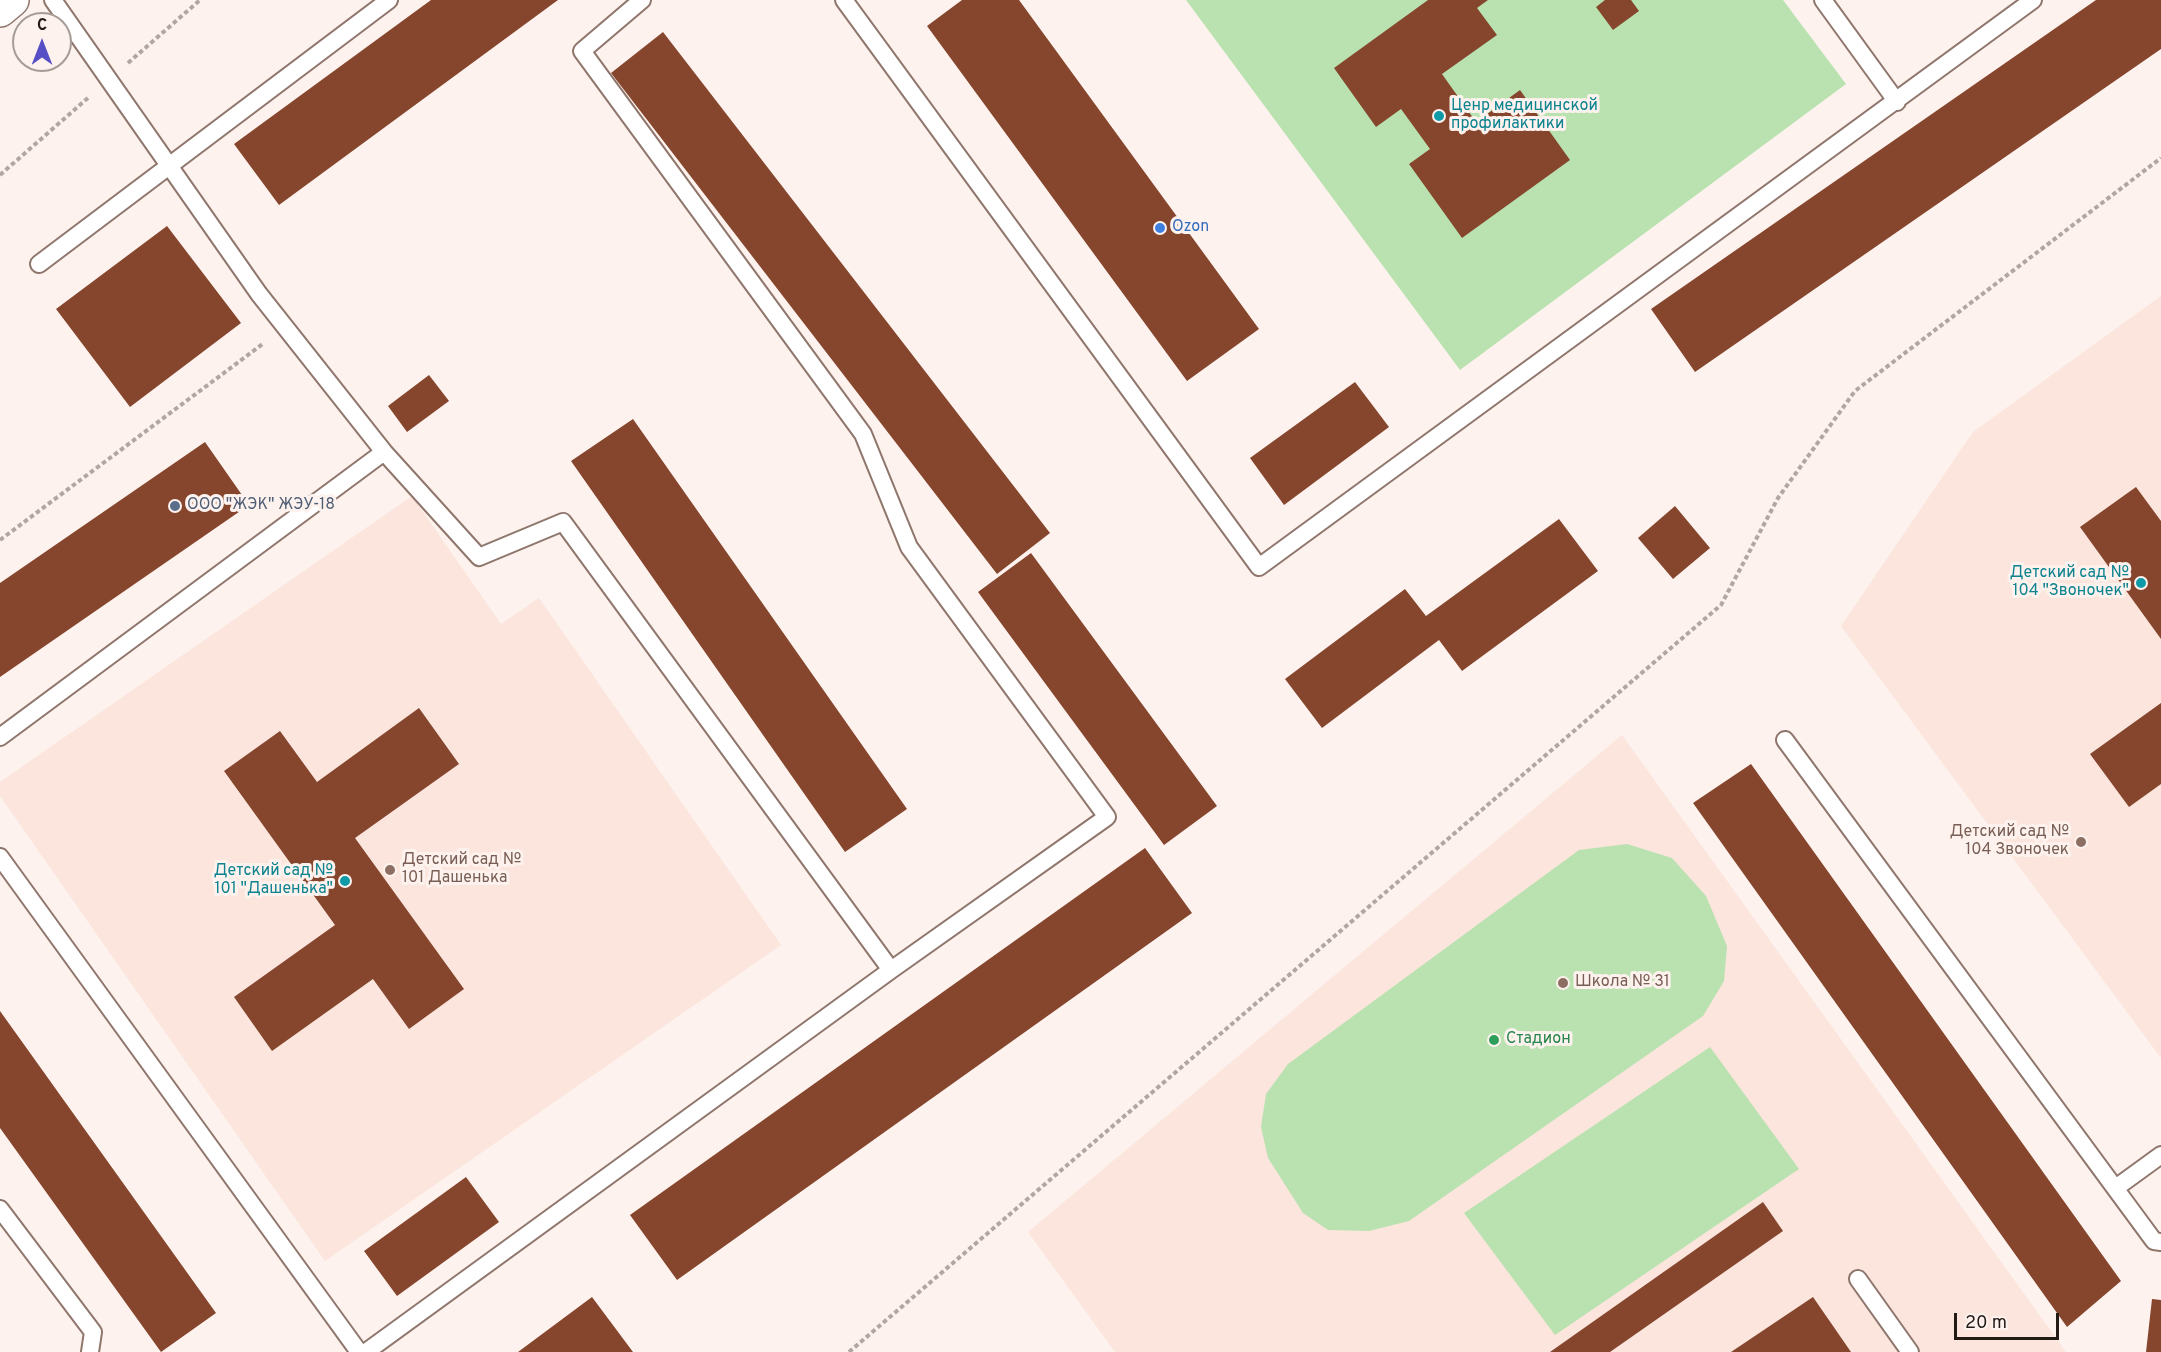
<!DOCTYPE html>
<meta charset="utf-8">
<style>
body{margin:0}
#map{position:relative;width:2161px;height:1352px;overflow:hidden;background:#fdf2ed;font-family:Overpass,sans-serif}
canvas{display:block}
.north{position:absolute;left:12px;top:12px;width:60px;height:60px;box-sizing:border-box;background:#fdf2ed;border:2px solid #a69c97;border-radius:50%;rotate:0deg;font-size:16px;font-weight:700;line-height:24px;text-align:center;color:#231a16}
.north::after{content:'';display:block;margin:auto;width:21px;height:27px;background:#564fc6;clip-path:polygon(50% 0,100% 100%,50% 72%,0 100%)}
.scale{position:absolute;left:1954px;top:1313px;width:105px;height:27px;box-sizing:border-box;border:3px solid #231a16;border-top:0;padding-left:8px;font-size:18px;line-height:21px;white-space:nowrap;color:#231a16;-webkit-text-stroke:4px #fdf2ed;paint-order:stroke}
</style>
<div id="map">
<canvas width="2161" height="1352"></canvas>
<div class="north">С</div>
<div class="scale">20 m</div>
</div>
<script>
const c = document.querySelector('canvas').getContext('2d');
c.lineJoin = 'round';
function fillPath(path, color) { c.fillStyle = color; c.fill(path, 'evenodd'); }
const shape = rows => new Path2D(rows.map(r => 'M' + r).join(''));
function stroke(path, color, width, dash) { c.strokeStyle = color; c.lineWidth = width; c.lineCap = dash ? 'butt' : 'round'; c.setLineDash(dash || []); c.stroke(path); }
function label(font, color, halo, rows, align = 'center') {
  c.font = font + ' Overpass,sans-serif'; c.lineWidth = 6; c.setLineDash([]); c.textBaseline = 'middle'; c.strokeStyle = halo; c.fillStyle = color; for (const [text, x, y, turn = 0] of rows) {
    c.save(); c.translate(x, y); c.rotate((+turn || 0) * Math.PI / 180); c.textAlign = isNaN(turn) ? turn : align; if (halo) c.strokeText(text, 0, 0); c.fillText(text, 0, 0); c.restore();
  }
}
fillPath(shape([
 [2161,296,2161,1058,1841,626,1973,432],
 [412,496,501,624,539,598,781,945,325,1261,0,796,0,782],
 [1622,735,2066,1352,1115,1352,1028,1232]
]), '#fbe5dd');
fillPath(shape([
 [1186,0,1783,0,1846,84,1460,370],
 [1627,844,1672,858,1706,896,1727,946,1724,981,1703,1016,1409,1221,1369,1231,1328,1230,1303,1213,1268,1158,1261,1127,1266,1094,1288,1064,1579,850],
 [1710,1047,1799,1169,1555,1335,1464,1213]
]), '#bae2b0');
fillPath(shape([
 [431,0,558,0,279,205,234,144],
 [962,0,1019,0,1259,329,1187,381,927,26],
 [1428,0,1488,0,1477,8,1497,35,1442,74,1476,122,1520,90,1570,160,1462,238,1409,164,1430,149,1401,109,1376,127,1334,68],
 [1605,0,1631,0,1639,11,1613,30,1596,7],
 [2096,0,2161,0,2161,49,1695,372,1651,309],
 [663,32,1050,533,997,574,611,73],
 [167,226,241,323,130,407,56,309],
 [429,375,449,401,407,432,388,406],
 [1355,382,1389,427,1284,505,1250,458],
 [633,419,907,809,845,852,571,461],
 [205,442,249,505,0,677,0,583],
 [2136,487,2161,521,2161,639,2080,527],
 [1675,506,1710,548,1673,579,1638,538],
 [1559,519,1598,571,1462,671,1439,640,1322,728,1285,679,1405,589,1426,616],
 [1031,553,1217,806,1164,845,978,592],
 [2161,703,2161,784,2129,807,2090,754],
 [419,708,459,764,355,838,464,989,409,1029,373,979,272,1051,234,997,335,925,224,771,280,731,317,782],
 [1751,764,2121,1281,2067,1327,1693,803],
 [1145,848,1192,913,677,1280,630,1215],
 [0,1011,216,1313,161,1352,0,1128],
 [466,1177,499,1222,397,1296,364,1251],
 [1763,1202,1783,1231,1610,1352,1550,1352],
 [592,1297,633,1352,518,1352],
 [1813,1297,1851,1352,1731,1352],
 [2152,1299,2161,1300,2161,1352,2146,1352]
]), '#86462e');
const service = shape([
 [53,0,259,294,384,452,479,557,563,522,891,970],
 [844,0,1259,567,2033,0],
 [1823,0,1897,102],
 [39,264,389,0],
 [0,737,384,452],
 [1785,740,2154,1241,2161,1242],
 [0,857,359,1352],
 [2117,1187,2161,1155],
 [0,1209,93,1332,90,1352],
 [1858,1279,1910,1352],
 [366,1352,891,970,1107,817,909,547,863,434,582,51,642,0]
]);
const tertiary = shape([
 [0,10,12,0]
]);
stroke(service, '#8f766d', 20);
stroke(tertiary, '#8f766d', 36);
stroke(shape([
 [128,63,200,0],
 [0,175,89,97],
 [0,540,264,343],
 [849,1352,1721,605,1778,498,1855,391,2161,158]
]), '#b1a7a2', 4, [4.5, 3]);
stroke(service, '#fff', 16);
stroke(tertiary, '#fff', 33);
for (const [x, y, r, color] of [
 [1439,116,6,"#0f9aa8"],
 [1160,228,6,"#3f7fe0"],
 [175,506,6,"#5c6f8a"],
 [2141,583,6,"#0f9aa8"],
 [2081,842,6,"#8d6e63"],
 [390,870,6,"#8d6e63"],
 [345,881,6,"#0f9aa8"],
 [1563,983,6,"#8d6e63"],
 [1494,1040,6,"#2e9e5b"]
]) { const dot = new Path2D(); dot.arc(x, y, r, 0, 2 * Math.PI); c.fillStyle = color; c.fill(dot); stroke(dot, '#fdf2ed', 2); }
label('16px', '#0d838f', '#fdf2ed', [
 ["Ценр медицинской",1451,107,"left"],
 ["профилактики",1451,125,"left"],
 ["Детский сад №",2129,574],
 ["104 \"Звоночек\"",2129,592],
 ["Детский сад №",333,872],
 ["101 \"Дашенька\"",333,890]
], 'right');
label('16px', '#366cbe', '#fdf2ed', [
 ["Ozon",1172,228]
], 'left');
label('16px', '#4e5e75', '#fdf2ed', [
 ["ООО \"ЖЭК\" ЖЭУ-18",187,506]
], 'left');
label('16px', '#785e54', '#fdf2ed', [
 ["Детский сад №",2069,833,"right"],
 ["104 Звоночек",2069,851,"right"],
 ["Детский сад №",402,861],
 ["101 Дашенька",402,879],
 ["Школа № 31",1575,983]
], 'left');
label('16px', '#27864d', '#fdf2ed', [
 ["Стадион",1506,1040]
], 'left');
</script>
